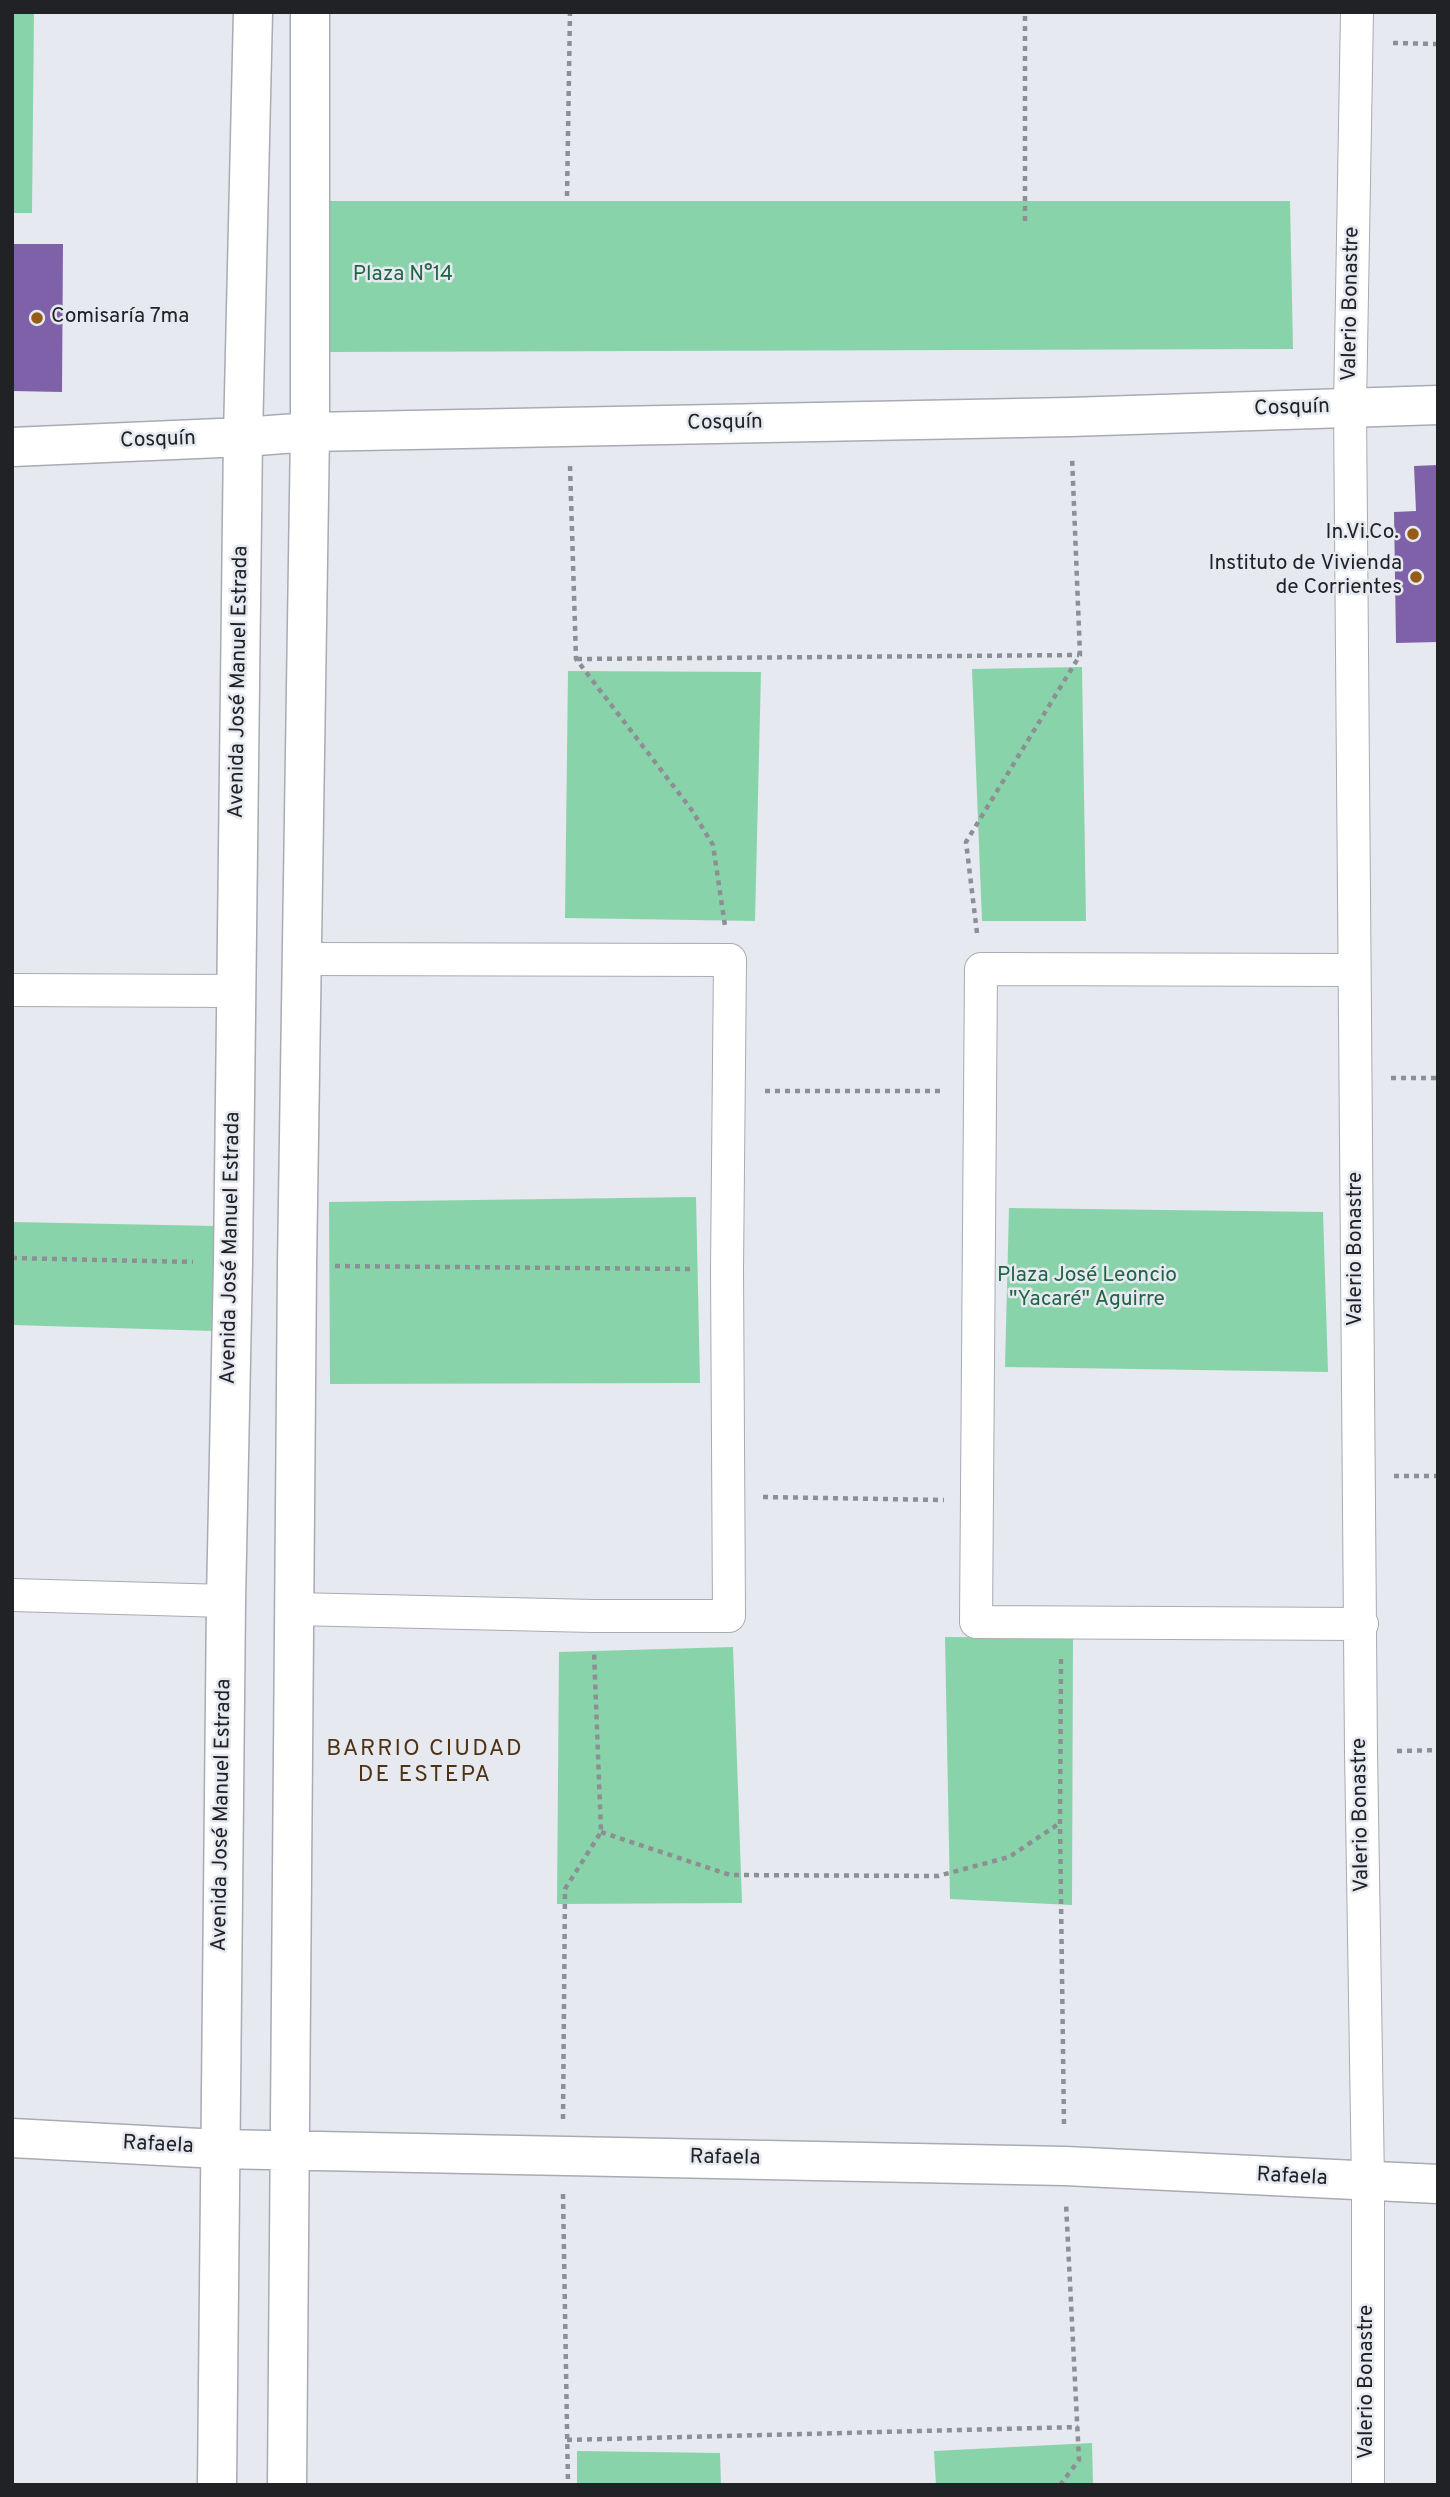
<!DOCTYPE html>
<meta charset="utf-8">
<style>
body{margin:0}
#map{position:relative;width:1450px;height:2497px;overflow:hidden;background:#e6e9f0;font-family:Overpass,sans-serif}
canvas{display:block}
.frame{position:absolute;inset:0;border:14px solid #212225;pointer-events:none}
</style>
<div id="map">
<canvas width="1450" height="2497"></canvas>
<div class="frame"></div>
</div>
<script>
const c = document.querySelector('canvas').getContext('2d');
c.lineJoin = 'round';
function fillPath(path, color) { c.fillStyle = color; c.fill(path, 'evenodd'); }
const shape = rows => new Path2D(rows.map(r => 'M' + r).join(''));
function stroke(path, color, width, dash) { c.strokeStyle = color; c.lineWidth = width; c.lineCap = dash ? 'butt' : 'round'; c.setLineDash(dash || []); c.stroke(path); }
function label(font, color, halo, rows, align = 'center') {
  c.font = font + ' Overpass,sans-serif'; c.lineWidth = 5; c.setLineDash([]); c.textBaseline = 'middle'; c.strokeStyle = halo; c.fillStyle = color; for (const [text, x, y, turn = 0] of rows) {
    c.save(); c.translate(x, y); c.rotate((+turn || 0) * Math.PI / 180); c.textAlign = isNaN(turn) ? turn : align; if (halo) c.strokeText(text, 0, 0); c.fillText(text, 0, 0); c.restore();
  }
}
fillPath(shape([
 [12,12,34,12,32,213,12,213],
 [328,201,1290,201,1293,349,326,352],
 [1082,667,1086,921,982,921,972,669],
 [568,671,761,672,755,921,565,918],
 [696,1197,700,1383,330,1384,329,1202],
 [1009,1208,1323,1212,1328,1372,1005,1367],
 [12,1222,215,1226,214,1331,12,1325],
 [945,1637,1073,1638,1072,1905,950,1899],
 [733,1647,742,1903,557,1904,559,1652],
 [1092,2443,1093,2485,936,2485,934,2451],
 [577,2451,720,2453,721,2485,577,2485]
]), '#89d3ab');
fillPath(shape([
 [12,244,63,244,62,392,12,391],
 [1438,465,1438,642,1396,643,1394,512,1416,511,1414,466]
]), '#7f61a9');
const street = shape([
 [1357,12,1350,407,1361,1751,1368,2182,1368,2485],
 [1354,970,981,969,976,1622,1362,1624],
 [12,990,235,991],
 [12,1595,226,1601],
 [295,1609,593,1616,729,1616,727,1269,730,960,301,959]
]);
const secondary = shape([
 [12,447,243,437,310,432,1070,417,1438,405],
 [12,2138,218,2149,1065,2166,1438,2184],
 [217,2485,226,1601,233,1263,243,437,253,12],
 [287,2485,297,1265,310,432,310,12]
]);
stroke(street, '#a8abb1', 34);
stroke(secondary, '#a8abb1', 41);
stroke(shape([
 [1393,43,1438,44],
 [567,196,570,12],
 [1025,221,1025,12],
 [570,466,576,659,691,809,713,845,725,926],
 [577,659,1079,655],
 [977,933,966,842,1080,655,1072,456],
 [1391,1078,1438,1078],
 [765,1091,945,1091],
 [12,1258,193,1262],
 [335,1266,694,1269],
 [1394,1476,1438,1476],
 [763,1497,944,1500],
 [1061,1659,1060,1823,1064,2126],
 [1397,1751,1438,1750],
 [601,1832,730,1875,938,1876,1009,1857,1060,1823],
 [563,2119,565,1889,601,1832,594,1652],
 [563,2194,568,2485],
 [567,2440,1078,2427],
 [1060,2485,1079,2460,1066,2204]
]), '#8d8f94', 4.5, [5, 5]);
stroke(street, '#fff', 32);
stroke(secondary, '#fff', 38);
for (const [x, y, r, color] of [
 [37,318,7,"#945c16"],
 [1413,534,7,"#945c16"],
 [1416,577,7,"#945c16"]
]) { const dot = new Path2D(); dot.arc(x, y, r, 0, 2 * Math.PI); c.fillStyle = color; c.fill(dot); stroke(dot, '#e6e9f0', 2.5); }
label('21px', '#206444', '#e6e9f0', [
 ["Plaza N°14",403,276],
 ["Plaza José Leoncio",1087,1277],
 ["\"Yacaré\" Aguirre",1087,1301]
]);
label('21px', '#212225', '#e6e9f0', [
 ["Valerio Bonastre",1352,304,-89],
 ["Cosquín",1292,409,-2],
 ["Cosquín",725,424,-1],
 ["Cosquín",158,441,-2],
 ["Avenida José Manuel Estrada",240,682,-89],
 ["Avenida José Manuel Estrada",232,1248,-89],
 ["Valerio Bonastre",1357,1249,-90],
 ["Avenida José Manuel Estrada",223,1815,-89],
 ["Valerio Bonastre",1362,1815,-91],
 ["Rafaela",158,2146,3],
 ["Rafaela",725,2159,1],
 ["Rafaela",1292,2178,3],
 ["Valerio Bonastre",1368,2382,-90]
]);
label('21px', '#212225', '#e6e9f0', [
 ["Comisaría 7ma",51,318,"left"],
 ["In.Vi.Co.",1399,534],
 ["Instituto de Vivienda",1402,565],
 ["de Corrientes",1402,589]
], 'right');
c.letterSpacing = '2px';
label('23px', '#4e3214', '#e6e9f0', [
 ["BARRIO CIUDAD",425,1750],
 ["DE ESTEPA",425,1776]
]);
c.letterSpacing = '0px';
</script>
